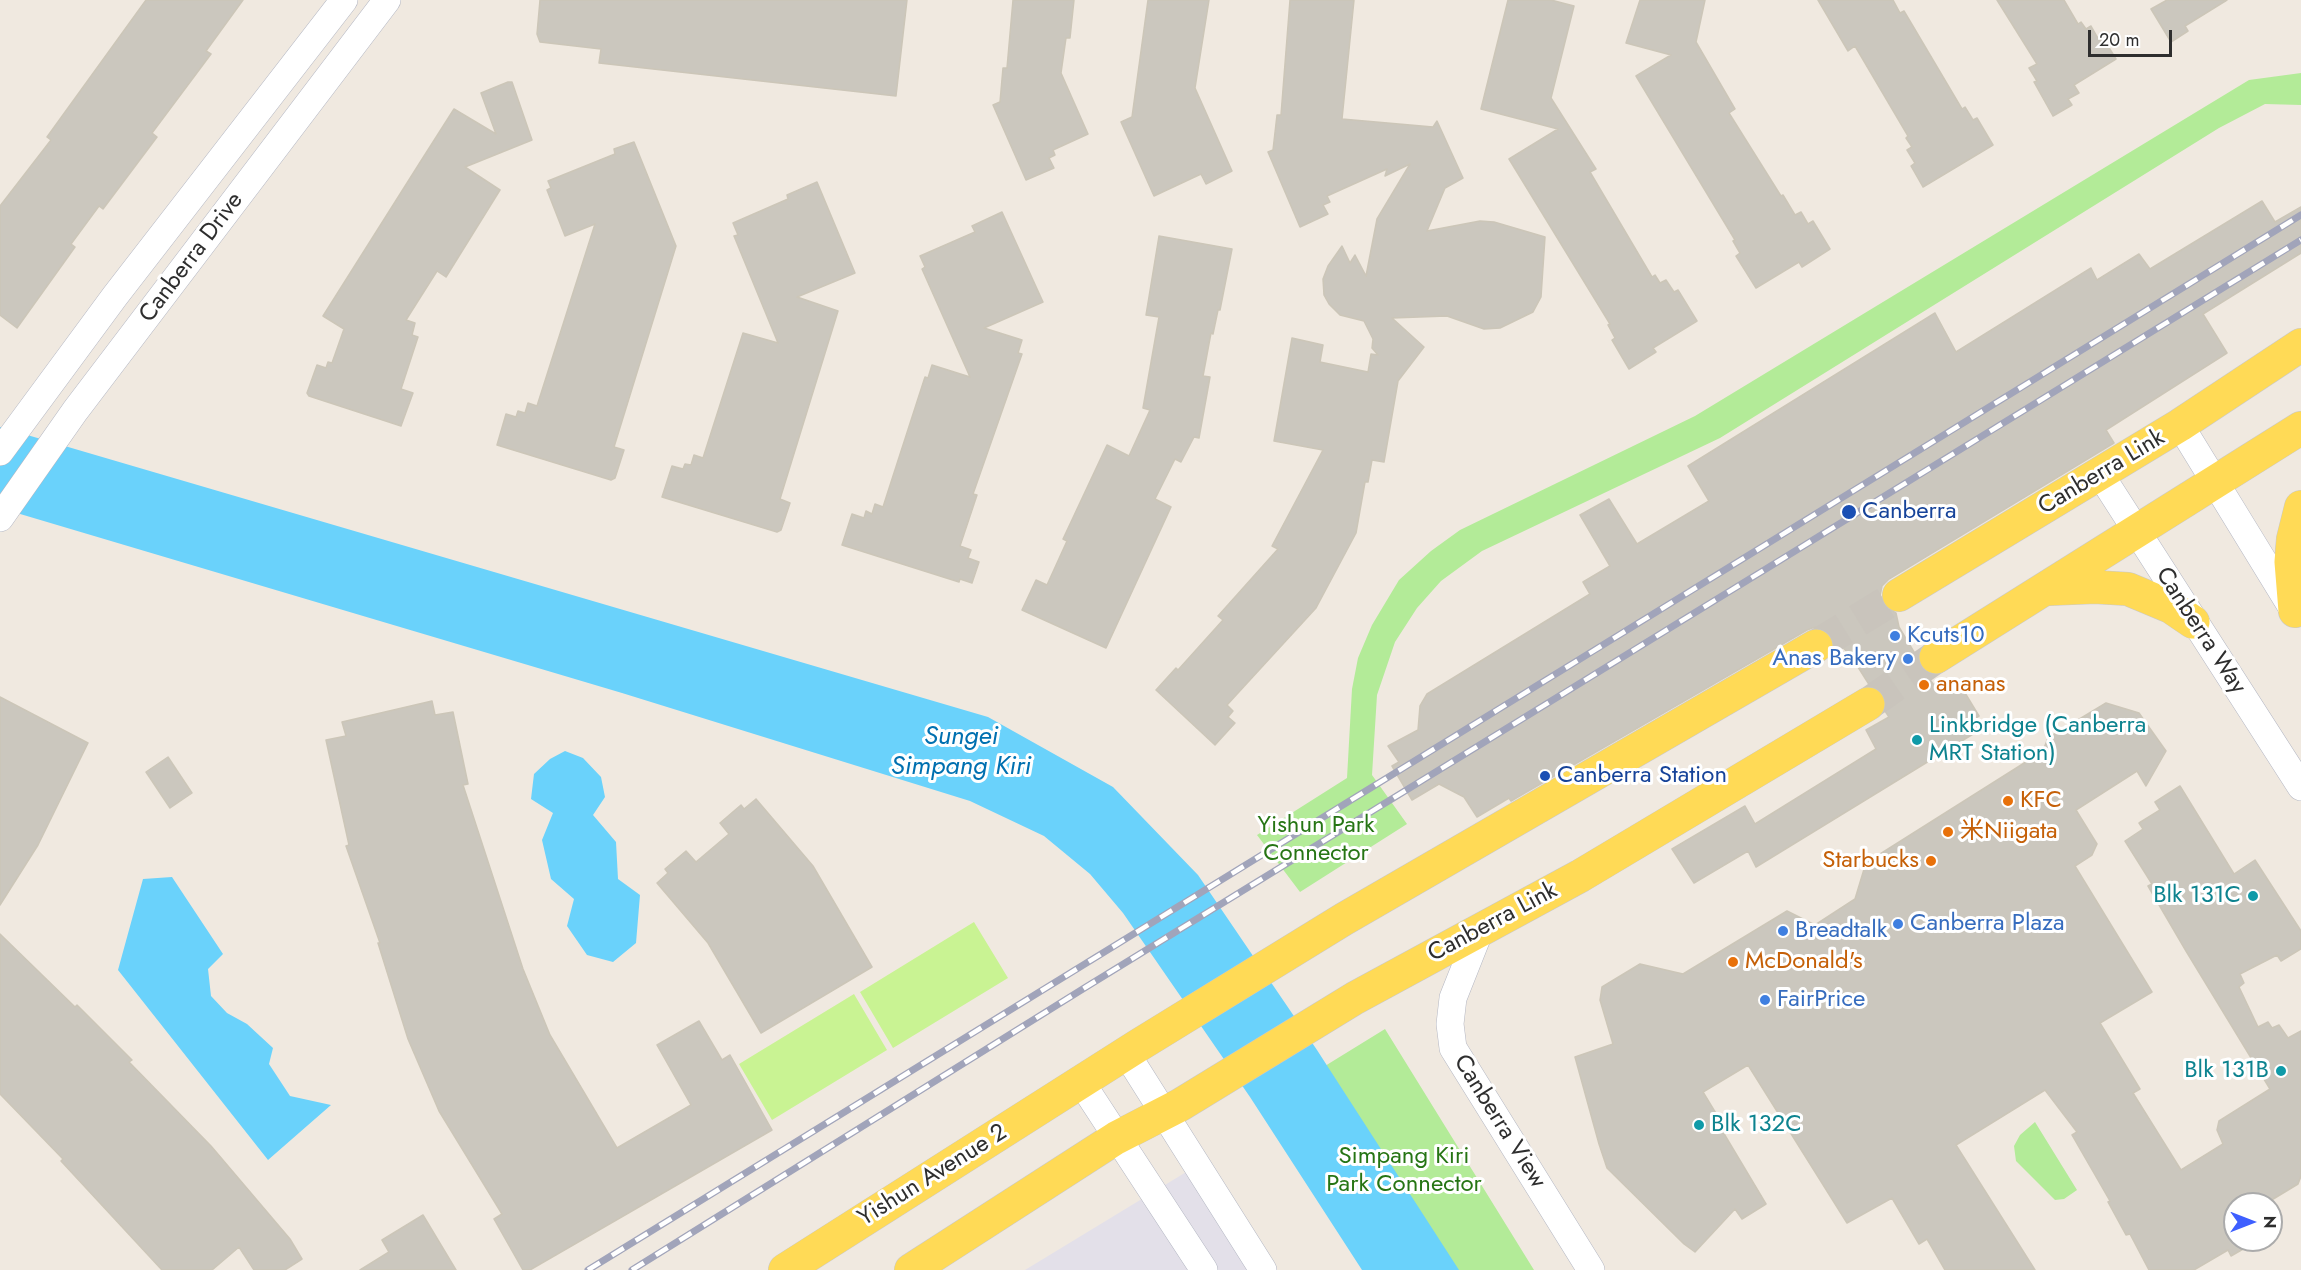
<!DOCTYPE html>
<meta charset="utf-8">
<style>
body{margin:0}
#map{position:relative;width:2301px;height:1270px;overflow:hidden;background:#f0e9e0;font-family:Jost,sans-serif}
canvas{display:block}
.north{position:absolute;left:2223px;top:1192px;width:60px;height:60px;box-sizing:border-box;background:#fff;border:2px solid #ababab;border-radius:50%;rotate:90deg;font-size:16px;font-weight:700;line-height:24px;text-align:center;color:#2e2e2e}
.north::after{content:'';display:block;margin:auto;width:21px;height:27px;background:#3e5fff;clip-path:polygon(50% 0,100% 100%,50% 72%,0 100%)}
.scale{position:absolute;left:2088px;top:30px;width:84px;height:27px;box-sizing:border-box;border:3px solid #2e2e2e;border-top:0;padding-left:8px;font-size:18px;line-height:21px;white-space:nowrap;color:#2e2e2e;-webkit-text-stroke:4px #fff;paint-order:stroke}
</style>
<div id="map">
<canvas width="2301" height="1270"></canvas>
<div class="north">N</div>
<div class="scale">20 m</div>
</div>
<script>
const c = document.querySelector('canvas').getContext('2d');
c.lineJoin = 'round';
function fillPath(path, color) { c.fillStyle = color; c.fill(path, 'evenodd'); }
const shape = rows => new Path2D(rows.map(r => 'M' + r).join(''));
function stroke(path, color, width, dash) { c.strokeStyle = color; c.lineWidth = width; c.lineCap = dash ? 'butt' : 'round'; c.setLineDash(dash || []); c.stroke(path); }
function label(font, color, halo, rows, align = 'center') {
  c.font = font + ' Jost,"Noto Sans SC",sans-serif'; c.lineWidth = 6; c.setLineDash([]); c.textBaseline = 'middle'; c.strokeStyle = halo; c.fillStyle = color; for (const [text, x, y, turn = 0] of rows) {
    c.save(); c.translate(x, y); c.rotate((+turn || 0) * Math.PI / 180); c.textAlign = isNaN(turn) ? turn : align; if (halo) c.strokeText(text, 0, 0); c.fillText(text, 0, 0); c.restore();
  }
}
fillPath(shape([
 [1201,1163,1268,1270,1025,1270]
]), '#e3e0e9');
fillPath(shape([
 [2301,73,2301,105,2265,104,2219,128,1720,438,1482,551,1441,581,1417,608,1395,642,1377,695,1372,775,1407,824,1300,892,1257,835,1347,778,1352,689,1358,658,1372,625,1399,580,1431,551,1460,530,1695,416,2249,80],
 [1385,1029,1534,1270,1396,1270,1286,1090],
 [2035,1122,2077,1190,2064,1199,2055,1200,2016,1161,2014,1146,2020,1135]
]), '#b3eb98');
fillPath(shape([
 [974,922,1008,978,893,1048,860,992],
 [854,994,887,1050,772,1120,739,1064]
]), '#c9f393');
fillPath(shape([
 [0,427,988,717,1113,787,1198,875,1317,1050,1459,1270,1362,1270,1250,1097,1123,913,1090,874,1044,836,970,801,622,693,0,508],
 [565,751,583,758,601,777,605,797,593,815,616,842,618,879,640,895,636,943,613,962,587,955,567,926,574,899,551,879,542,840,553,813,531,799,534,774,550,759],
 [172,877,223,954,208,969,211,996,227,1013,247,1024,273,1048,269,1064,290,1096,331,1105,268,1160,118,970,143,879]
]), '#6ad2fb');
const building = shape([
 [146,0,243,0,206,51,211,54,152,133,157,137,103,209,99,206,71,244,75,247,17,328,0,315,0,206,51,140,47,137,146,0],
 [540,0,907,0,896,96,599,63,601,49,540,42,537,34,540,0],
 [1013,0,1074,0,1070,38,1066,38,1061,73,1088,134,1053,150,1055,155,1049,158,1054,168,1026,180,993,105,1000,102,1003,68,1007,68,1013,0],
 [1148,0,1209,0,1195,88,1232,171,1206,184,1201,174,1154,196,1121,122,1132,117,1148,0],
 [1290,0,1354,0,1342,119,1433,127,1437,121,1463,178,1445,188,1427,231,1480,221,1494,222,1545,237,1541,297,1533,312,1500,328,1484,329,1447,316,1392,318,1424,347,1398,381,1384,462,1372,460,1368,482,1365,482,1356,533,1316,608,1227,705,1233,711,1228,717,1235,723,1215,745,1156,690,1176,668,1178,670,1223,620,1218,616,1278,549,1272,546,1323,450,1274,441,1292,338,1323,345,1320,362,1368,372,1371,354,1378,355,1372,348,1373,339,1364,321,1340,315,1329,304,1324,295,1323,279,1328,266,1342,246,1350,263,1355,255,1366,276,1377,219,1410,164,1385,176,1387,169,1327,196,1330,202,1323,205,1328,214,1300,227,1268,152,1273,150,1277,115,1281,115,1290,0],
 [1508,0,1551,0,1574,6,1551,98,1596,169,1590,172,1652,277,1655,275,1660,283,1666,280,1674,292,1678,290,1697,321,1653,348,1656,352,1629,369,1612,340,1615,338,1608,325,1610,324,1509,159,1558,129,1481,109,1508,0],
 [1640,0,1705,0,1696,42,1735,109,1729,113,1781,196,1783,195,1795,215,1801,212,1808,224,1813,221,1830,249,1802,267,1799,262,1756,288,1736,256,1740,253,1733,241,1735,240,1636,76,1671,55,1626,43,1640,0],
 [1818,0,1893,0,1900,13,1904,11,1962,109,1965,107,1973,120,1977,118,1993,145,1923,187,1911,166,1915,163,1907,150,1912,147,1906,138,1908,136,1855,46,1848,51,1818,0],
 [1997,0,2064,0,2078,24,2081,22,2086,29,2091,26,2099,40,2103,38,2116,59,2074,85,2079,93,2068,99,2072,105,2053,116,2034,82,2037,81,2029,68,2037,64,1997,0],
 [2167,0,2227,0,2185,26,2188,31,2171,42,2151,9,2167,0],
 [508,82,512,82,532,140,465,167,500,190,446,277,437,271,406,320,415,323,412,335,418,337,401,389,413,393,401,426,309,396,307,393,317,365,326,368,328,362,332,363,344,329,323,316,419,164,454,109,496,134,481,93,508,82],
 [634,142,676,246,614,447,624,450,615,478,611,480,497,445,506,414,516,417,518,411,525,413,528,403,537,406,595,224,565,236,547,190,551,188,548,181,615,154,614,149,634,142],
 [817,182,855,273,797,297,838,311,780,499,790,503,781,530,777,532,662,497,672,466,683,469,685,464,691,465,694,455,703,458,743,333,778,343,734,236,738,235,733,223,788,199,787,195,817,182],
 [2262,201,2275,222,2301,207,2301,253,2203,314,2227,353,2106,430,2114,443,1889,579,1882,586,1880,596,1883,604,1896,613,1899,627,1917,657,1920,667,1941,694,1959,683,1979,716,1971,721,1978,731,1756,867,1748,851,1694,883,1672,849,1745,806,1755,824,1876,749,1866,730,1889,717,1885,711,1884,695,1878,688,1870,686,1851,656,1826,630,1815,627,1807,630,1511,801,1509,798,1477,817,1464,797,1439,784,1412,800,1392,766,1399,762,1388,746,1418,730,1420,706,1427,694,1590,594,1583,582,1610,566,1580,515,1609,499,1637,544,1709,501,1688,466,1935,313,1956,352,2091,268,2097,280,2139,254,2150,269,2262,201],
 [1002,212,1043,302,984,328,1022,340,1018,353,1022,354,973,494,977,495,960,546,971,550,968,558,979,562,972,583,960,579,959,582,842,545,852,514,864,518,866,511,872,514,875,504,883,507,925,377,928,378,932,365,970,377,922,269,925,267,920,256,975,232,972,226,1002,212],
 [1159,236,1232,249,1220,310,1218,310,1213,334,1211,333,1203,376,1210,377,1199,438,1194,437,1181,462,1175,459,1155,499,1171,507,1106,648,1022,610,1036,580,1047,585,1067,541,1063,539,1107,445,1129,456,1150,410,1143,408,1159,317,1146,315,1159,236],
 [0,697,88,743,38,845,0,905,0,697],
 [432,701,435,715,453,712,468,784,463,785,523,969,550,1035,617,1148,691,1105,657,1045,699,1021,722,1060,730,1055,772,1130,530,1270,523,1270,494,1219,502,1214,439,1111,408,1039,378,943,380,943,346,846,349,845,326,740,346,736,342,722,432,701],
 [2106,703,2139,713,2166,751,2146,786,2137,771,2076,810,2097,844,2092,855,2075,866,2152,992,2100,1023,2140,1089,2133,1093,2181,1170,2223,1144,2217,1130,2219,1121,2270,1089,2186,951,2148,886,2152,884,2125,841,2143,829,2139,823,2160,810,2155,802,2180,786,2234,874,2255,860,2301,931,2301,949,2281,961,2277,955,2240,974,2244,983,2239,987,2258,1027,2268,1022,2272,1028,2279,1025,2288,1038,2301,1031,2301,1176,2298,1184,2265,1204,2235,1204,2235,1240,2257,1241,2231,1256,2228,1250,2194,1270,2149,1270,2130,1234,2126,1235,2108,1202,2110,1201,2072,1135,2077,1132,2045,1090,1956,1145,2035,1270,1945,1270,1927,1239,1919,1244,1892,1198,1847,1223,1748,1065,1703,1092,1726,1130,1723,1132,1766,1204,1742,1219,1735,1209,1695,1252,1684,1244,1607,1168,1599,1144,1575,1057,1613,1044,1600,1000,1602,987,1640,964,1683,974,1787,911,1815,925,1855,899,1865,866,1869,861,2029,760,2040,758,2048,738,2106,703],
 [168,757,192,793,170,808,146,772,168,757],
 [756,799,813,866,872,967,761,1033,708,943,657,883,668,873,665,869,686,851,696,862,729,834,720,823,741,805,744,809,756,799],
 [0,934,75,1007,77,1005,132,1060,129,1062,211,1146,290,1239,302,1259,285,1270,254,1270,239,1247,212,1270,162,1270,61,1161,63,1159,0,1094,0,934],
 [423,1215,456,1270,360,1270,389,1252,382,1240,423,1215]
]);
fillPath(building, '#cbc7be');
stroke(building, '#ccc6b8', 1.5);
stroke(shape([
 [1816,646,1899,595],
 [1868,704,1936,657]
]), '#c9c4bc', 33, [33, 16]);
const minor = shape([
 [2180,425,2294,611],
 [0,452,115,296,344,0],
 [2100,474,2301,787],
 [0,518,75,411,387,0],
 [1480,930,1453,998,1450,1024,1453,1048,1591,1270],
 [1126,1053,1263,1270],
 [1081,1082,1204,1270]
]);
const primary = shape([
 [2048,589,2095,587,2128,589,2171,607,2193,622],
 [1899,595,2180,425,2301,345],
 [2295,611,2291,562,2293,539,2301,507],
 [1936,657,2301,428],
 [785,1270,1139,1045,1344,919,1816,646],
 [911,1270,1116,1138,1180,1105,1355,998,1580,876,1868,704]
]);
stroke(minor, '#b3b6c2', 28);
stroke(primary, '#c9c9c9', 34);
stroke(minor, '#fff', 27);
stroke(primary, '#ffda56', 33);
const rail = shape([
 [588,1270,2301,215],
 [632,1270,1086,987,2301,240]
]);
stroke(rail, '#a1a4ba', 7);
stroke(rail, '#fff', 4.5, [14]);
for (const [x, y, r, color] of [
 [1849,512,8,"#1a4fb4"],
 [1895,636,6,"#3f7fe0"],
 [1908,659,6,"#3f7fe0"],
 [1924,685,6,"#e8710a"],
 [1917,740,6,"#0f9aa8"],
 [1545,776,6,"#1a4fb4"],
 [2008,801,6,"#e8710a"],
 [1948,832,6,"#e8710a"],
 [1931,861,6,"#e8710a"],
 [2253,896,6,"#0f9aa8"],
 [1898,924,6,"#3f7fe0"],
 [1783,931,6,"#3f7fe0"],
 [1733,962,6,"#e8710a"],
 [1765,1000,6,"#3f7fe0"],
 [2281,1071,6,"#0f9aa8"],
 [1699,1125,6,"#0f9aa8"]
]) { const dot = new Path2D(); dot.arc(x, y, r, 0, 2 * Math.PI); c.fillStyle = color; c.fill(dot); stroke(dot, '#fff', 2); }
label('24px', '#2e2e2e', '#fff', [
 ["Canberra Drive",192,258,-53],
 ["Canberra Link",2102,473,-31],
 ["Canberra Way",2200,631,57],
 ["Canberra Link",1493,923,-28],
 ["Canberra View",1499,1122,58],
 ["Yishun Avenue 2",933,1176,-32]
]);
label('24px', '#164399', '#fff', [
 ["Canberra",1862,512],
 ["Canberra Station",1557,776]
], 'left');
label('24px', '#366cbe', '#fff', [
 ["Kcuts10",1907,636],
 ["Anas Bakery",1896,659,"right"],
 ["Canberra Plaza",1910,924],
 ["Breadtalk",1795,931],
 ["FairPrice",1777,1000]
], 'left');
label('24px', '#c56008', '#fff', [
 ["ananas",1936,685],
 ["KFC",2020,801],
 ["米Niigata",1960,832],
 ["Starbucks",1919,861,"right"],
 ["McDonald's",1745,962]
], 'left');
label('24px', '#0d838f', '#fff', [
 ["Linkbridge (Canberra",1929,726],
 ["MRT Station)",1929,754],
 ["Blk 131C",2241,896,"right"],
 ["Blk 131B",2269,1071,"right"],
 ["Blk 132C",1711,1125]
], 'left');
label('24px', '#267514', '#fff', [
 ["Yishun Park",1316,826],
 ["Connector",1316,854],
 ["Simpang Kiri",1404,1157],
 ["Park Connector",1404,1185]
]);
label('italic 26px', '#0070b0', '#fff', [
 ["Sungei",961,738],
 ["Simpang Kiri",961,768]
]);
</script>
